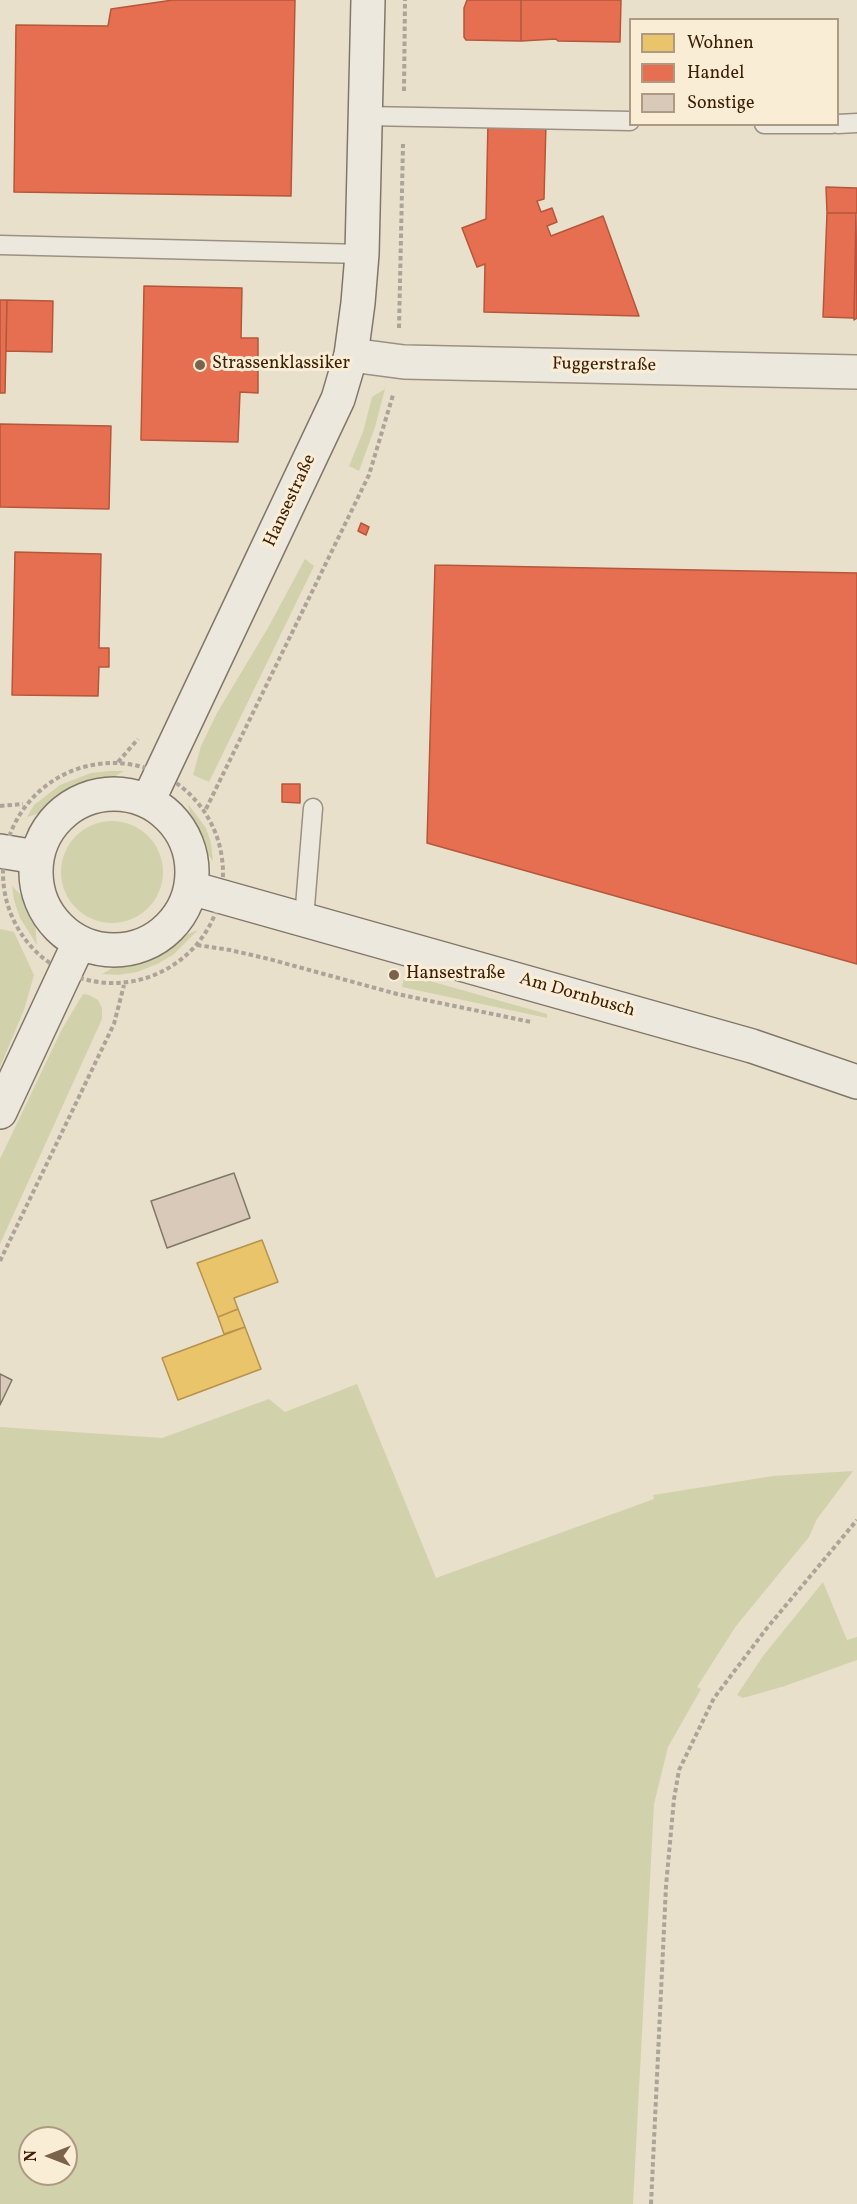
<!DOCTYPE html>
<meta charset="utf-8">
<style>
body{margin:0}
#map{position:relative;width:857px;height:2204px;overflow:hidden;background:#e9e0cb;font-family:Vollkorn,serif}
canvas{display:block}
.legend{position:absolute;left:629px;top:18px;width:210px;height:108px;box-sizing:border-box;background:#f9edd5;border:2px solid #ae9a82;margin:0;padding:8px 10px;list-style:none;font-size:18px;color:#3e1e06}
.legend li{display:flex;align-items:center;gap:12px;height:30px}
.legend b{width:30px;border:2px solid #ae9a82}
.north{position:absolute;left:18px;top:2126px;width:60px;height:60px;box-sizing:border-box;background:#f9edd5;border:2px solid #ae9a82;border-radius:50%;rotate:270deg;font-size:16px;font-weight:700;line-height:24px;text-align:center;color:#3e1e06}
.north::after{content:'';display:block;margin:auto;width:21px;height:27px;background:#7a624b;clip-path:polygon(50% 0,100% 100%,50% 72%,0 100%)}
</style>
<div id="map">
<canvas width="857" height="2204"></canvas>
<ul class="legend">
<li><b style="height:16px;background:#e9c46a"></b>Wohnen</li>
<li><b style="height:16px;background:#e76f51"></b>Handel</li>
<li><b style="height:16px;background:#d8c9b9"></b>Sonstige</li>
</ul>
<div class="north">N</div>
</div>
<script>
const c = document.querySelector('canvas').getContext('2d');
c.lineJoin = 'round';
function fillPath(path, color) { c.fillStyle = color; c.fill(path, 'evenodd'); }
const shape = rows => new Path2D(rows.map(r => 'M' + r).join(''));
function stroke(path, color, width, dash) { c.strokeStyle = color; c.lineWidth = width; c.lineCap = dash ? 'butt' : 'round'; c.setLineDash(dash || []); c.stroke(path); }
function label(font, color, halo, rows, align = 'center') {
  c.font = font + ' Vollkorn,serif'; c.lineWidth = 6; c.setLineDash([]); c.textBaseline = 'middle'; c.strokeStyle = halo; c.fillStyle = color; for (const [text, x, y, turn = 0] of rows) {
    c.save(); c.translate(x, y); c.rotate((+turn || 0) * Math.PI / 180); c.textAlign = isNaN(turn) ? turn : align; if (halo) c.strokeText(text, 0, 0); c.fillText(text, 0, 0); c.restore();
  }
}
fillPath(shape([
 [385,389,375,427,359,471,349,466,363,432,372,397],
 [305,559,314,566,209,782,193,775,201,746,217,713,269,626],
 [110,771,124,771,112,778,73,791,37,814,27,817,34,805,60,785,91,773],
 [188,804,206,828,211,843,213,861,203,848,194,831],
 '61 872a51 51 0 1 1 102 0a51 51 0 1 1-102 0Z',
 [12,886,22,896,30,910,35,924,37,945,20,918,14,900],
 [0,929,14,932,34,975,24,1010,0,1067],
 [198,930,173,955,157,964,137,972,118,975,102,974,116,966,152,954,175,939],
 [405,974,547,1014,547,1018,402,987],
 [83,994,89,995,98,1000,102,1008,102,1019,0,1244,0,1159,62,1029],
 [357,1384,436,1578,654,1499,653,1495,773,1476,853,1471,817,1519,809,1537,736,1626,697,1687,701,1689,668,1747,654,1804,633,2204,0,2204,0,1427,162,1438,269,1399,285,1412],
 [30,2138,66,2138,66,2174,30,2174],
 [823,1582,847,1640,857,1637,857,1660,785,1686,743,1698,737,1695,763,1656]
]), '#d1d1ab');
const homes = shape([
 [262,1240,278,1282,234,1298,238,1309,218,1317,197,1263,262,1240],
 [238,1309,245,1327,224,1334,218,1317,238,1309],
 [245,1327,261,1369,178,1400,162,1358,245,1327]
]);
fillPath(homes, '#e9c46a');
stroke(homes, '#b6924c', 1.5);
const shops = shape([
 [173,0,295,0,291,196,14,192,16,25,108,26,111,9,173,0],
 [467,0,521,0,521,41,466,40,464,37,464,8,467,0],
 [521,0,621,0,620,42,558,41,556,39,521,41,521,0],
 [488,121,546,123,544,199,537,201,541,212,552,208,557,222,547,226,551,236,603,216,639,316,484,312,485,264,477,267,462,228,486,219,488,121],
 [826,187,857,188,857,213,827,213,826,187],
 [827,213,856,213,854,318,823,317,827,213],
 [856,213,857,318,854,320,854,318,856,213],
 [144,286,242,288,241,338,258,338,258,393,240,392,238,442,141,440,144,286],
 [0,300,7,300,5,393,0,393,0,300],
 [7,300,53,301,52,352,6,351,7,300],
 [0,424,111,426,109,509,0,507,0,424],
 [361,523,369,527,366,535,358,531,361,523],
 [15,552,101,554,99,648,109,648,109,667,99,667,98,696,12,695,15,552],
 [435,565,857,573,857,964,427,843,435,565],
 [282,784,300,784,300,803,282,802,282,784]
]);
fillPath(shops, '#e76f51');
stroke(shops, '#b4573a', 1.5);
const building = shape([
 [234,1173,250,1218,167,1248,151,1201,234,1173],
 [0,1374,12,1380,0,1405,0,1374]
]);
fillPath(building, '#d8c9b9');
stroke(building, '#817769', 1.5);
const lane = shape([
 [365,116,630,121],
 [764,124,832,124],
 [838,124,857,123],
 [0,245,362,254],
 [304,919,313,808]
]);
const street = shape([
 [351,355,404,362,857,372]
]);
const secondary = shape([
 '36 872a78 78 0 1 1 156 0a78 78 0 1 1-156 0Z',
 [148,801,338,399,351,355,358,303,362,254,368,0],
 [0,851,36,857],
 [191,888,752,1046,857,1082],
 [0,1112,79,943]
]);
stroke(lane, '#9a9182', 21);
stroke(street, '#9a9182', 36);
stroke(secondary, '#817769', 36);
stroke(shape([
 [404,91,405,0],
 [399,328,403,144],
 [118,762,138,739],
 '3 873a110 110 0 1 1 220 0a110 110 0 1 1-220 0Z',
 [0,806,23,804],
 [206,809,369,475,393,395],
 [197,945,230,950,269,959,397,994,531,1022],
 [0,1261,114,1024,124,985],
 [651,2204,666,1886,674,1799,679,1770,714,1698,767,1628,857,1520]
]), '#aba499', 4, [4.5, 3]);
stroke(lane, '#ece8de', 18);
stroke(street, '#ece8de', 33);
stroke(secondary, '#ece8de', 33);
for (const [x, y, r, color] of [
 [200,365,6,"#7a624b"],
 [394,975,6,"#7a624b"]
]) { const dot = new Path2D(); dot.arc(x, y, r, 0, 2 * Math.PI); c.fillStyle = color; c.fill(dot); stroke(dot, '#f9edd5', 2); }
label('18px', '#3e1e06', '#f9edd5', [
 ["Strassenklassiker",212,365],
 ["Hansestraße",406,975]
], 'left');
label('18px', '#3e1e06', '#f9edd5', [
 ["Fuggerstraße",604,366,1],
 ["Hansestraße",291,501,-65],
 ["Am Dornbusch",577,996,16]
]);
</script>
